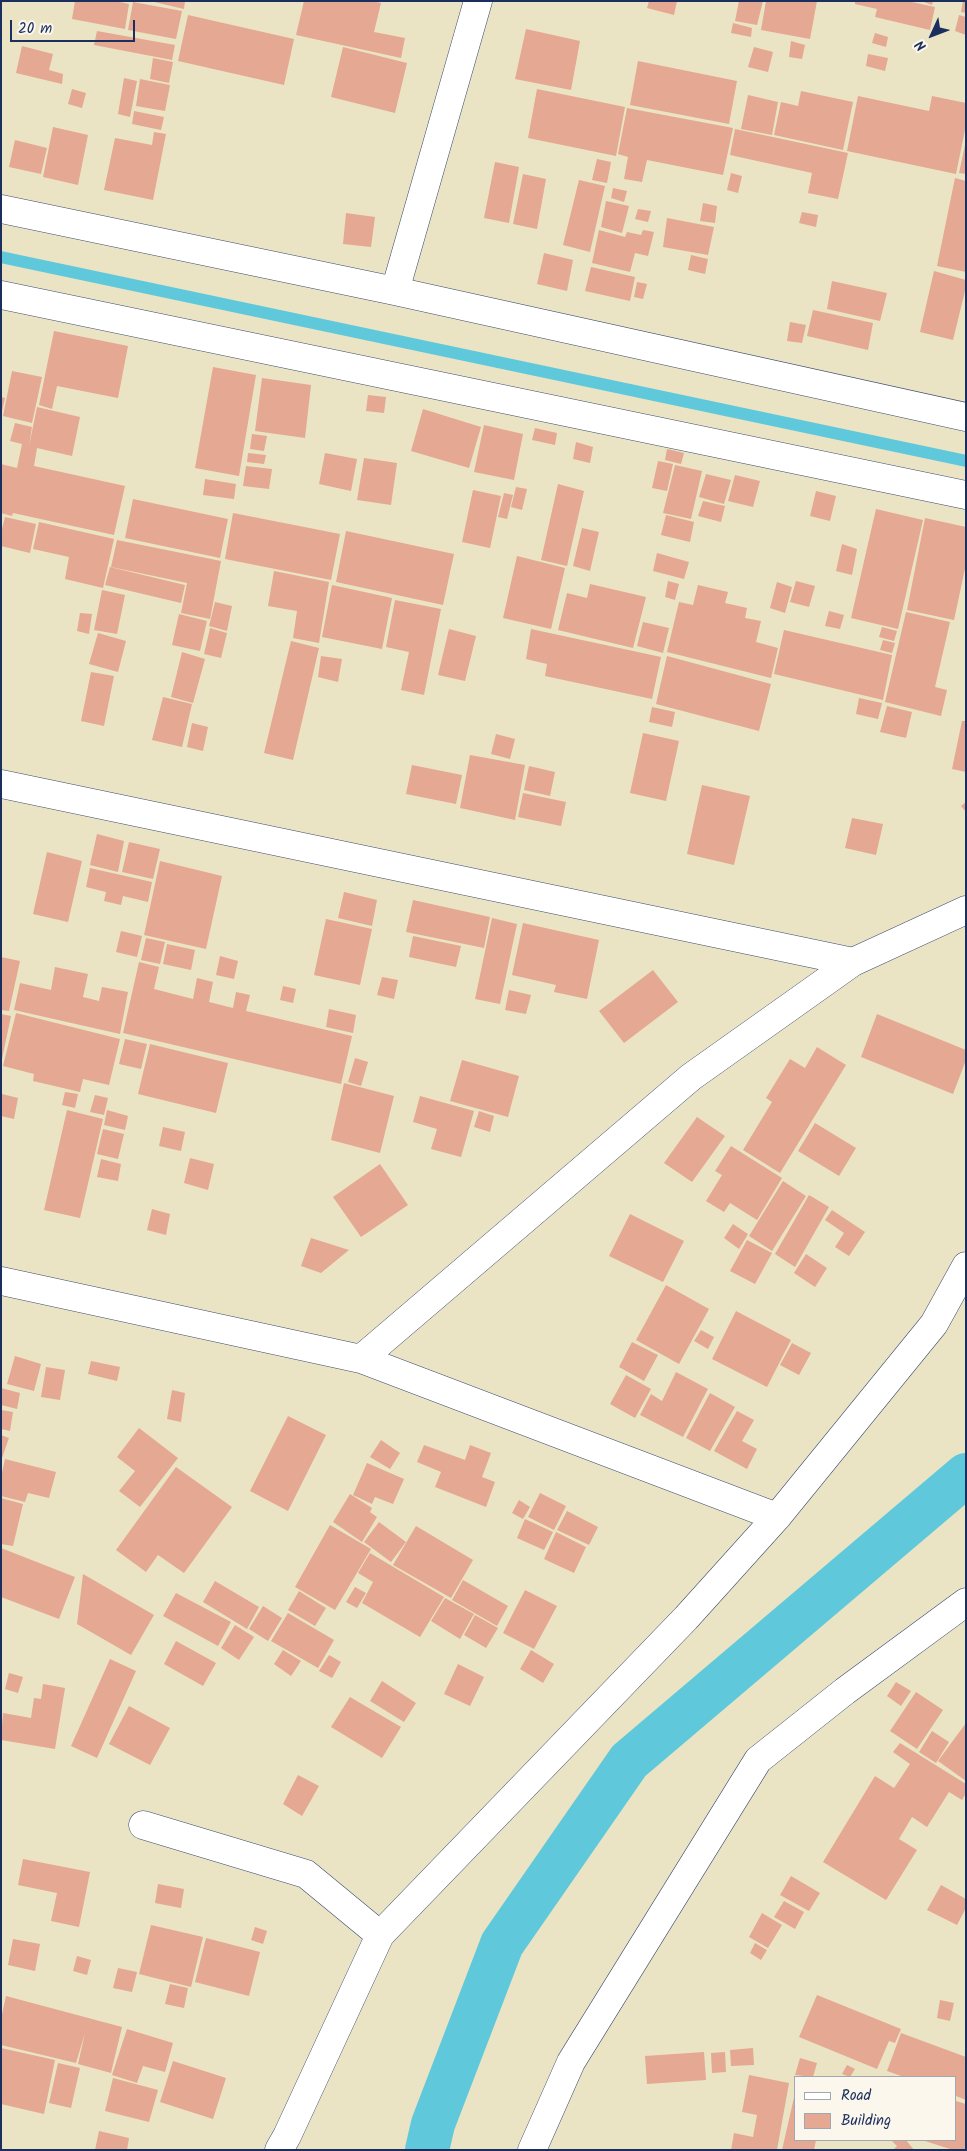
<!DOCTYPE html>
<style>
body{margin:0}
#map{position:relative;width:967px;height:2151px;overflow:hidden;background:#eae4c4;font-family:Kalam,sans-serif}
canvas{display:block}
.frame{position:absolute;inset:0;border:2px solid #1b2f5e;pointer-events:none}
.legend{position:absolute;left:794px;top:2076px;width:162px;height:65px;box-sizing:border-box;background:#fbf7ec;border:1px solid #a1a7b3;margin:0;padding:6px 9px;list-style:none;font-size:15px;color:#1b2f5e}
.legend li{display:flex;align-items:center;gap:10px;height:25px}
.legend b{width:25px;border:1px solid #a1a7b3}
.north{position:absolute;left:907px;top:10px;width:50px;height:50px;-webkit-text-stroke:4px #fbf7ec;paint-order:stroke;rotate:227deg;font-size:14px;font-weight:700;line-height:20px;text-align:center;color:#1b2f5e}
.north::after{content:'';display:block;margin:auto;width:18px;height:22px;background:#1b2f5e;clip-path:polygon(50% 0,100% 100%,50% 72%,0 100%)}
.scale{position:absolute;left:10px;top:20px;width:125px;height:22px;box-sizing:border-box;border:2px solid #1b2f5e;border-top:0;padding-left:6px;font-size:15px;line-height:18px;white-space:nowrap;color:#1b2f5e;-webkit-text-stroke:4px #fbf7ec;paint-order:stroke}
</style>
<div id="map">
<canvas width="967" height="2151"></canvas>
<div class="frame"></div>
<ul class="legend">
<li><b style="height:6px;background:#fff"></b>Road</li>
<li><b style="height:14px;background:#e5a892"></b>Building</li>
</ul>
<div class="north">N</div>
<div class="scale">20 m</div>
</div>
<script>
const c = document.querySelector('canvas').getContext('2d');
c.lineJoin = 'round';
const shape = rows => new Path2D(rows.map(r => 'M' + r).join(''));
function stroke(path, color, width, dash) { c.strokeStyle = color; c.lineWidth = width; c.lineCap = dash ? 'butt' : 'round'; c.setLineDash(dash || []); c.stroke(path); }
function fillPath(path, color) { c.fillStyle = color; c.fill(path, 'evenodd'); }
stroke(shape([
 [1,257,966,461]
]), '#5fc9db', 12);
stroke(shape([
 [427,2150,433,2124,502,1944,629,1761,966,1475]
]), '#5fc9db', 44);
fillPath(shape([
 [75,1,115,1,129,4,125,29,72,19],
 [150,1,185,1,184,9],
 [304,1,372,1,381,3,374,32,405,38,401,58,296,35],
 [649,1,677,1,674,15,647,8],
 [739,1,763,1,757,25,735,21],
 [766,1,817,1,810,39,761,30],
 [855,1,907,1,935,7,930,30,875,17,877,9,855,4],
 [921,1,933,1,932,5],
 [963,1,966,1,966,13,961,12],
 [133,2,182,11,176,39,128,30],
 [188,15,294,39,284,85,178,61],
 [959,15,966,17,966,35,955,31],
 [733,23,752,28,751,37,731,33],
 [526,29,580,41,571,90,515,79],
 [97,31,175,45,172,60,94,45],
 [875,33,888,37,886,47,872,43],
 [791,41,805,45,802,59,789,57],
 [22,46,53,54,49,70,63,74,62,84,16,73],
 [343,47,407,63,395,113,331,97],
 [754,47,773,52,768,72,748,67],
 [868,54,888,58,885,71,866,66],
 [153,58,173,62,169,83,150,79],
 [638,61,737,81,729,124,630,105],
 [124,78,137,81,130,117,118,114],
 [140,79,170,85,165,111,136,106],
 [72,89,86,93,82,108,68,104],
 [537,89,625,107,616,156,528,138],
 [801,91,853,102,843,150,774,135,781,102,798,106],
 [748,95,778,102,772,135,741,129],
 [858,96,929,111,932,96,966,103,966,125,956,174,847,151],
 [627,108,733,128,723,175,647,160,642,182,624,179,628,157,618,154],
 [134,111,164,117,161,130,132,124],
 [53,127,88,135,78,185,43,177],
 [735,129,848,153,838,199,808,193,812,173,730,155],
 [154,132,166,134,153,200,104,190,115,138,152,145],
 [15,140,47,148,41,174,9,167],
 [965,145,966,145,966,174,959,173],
 [597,159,611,162,607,183,592,180],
 [495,162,519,167,509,223,484,218],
 [731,173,742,176,738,193,727,190],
 [523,174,546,179,537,229,513,224],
 [955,178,966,181,966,272,937,266],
 [579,180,605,186,590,252,563,245],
 [613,188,627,191,624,202,611,198],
 [606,201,629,206,622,233,601,227],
 [703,203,717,206,715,223,700,221],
 [638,209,651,211,648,222,635,219],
 [802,212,818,215,816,227,799,223],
 [346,213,375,217,371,247,343,244],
 [667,218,714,227,708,255,663,247],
 [599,230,625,237,627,232,641,235,643,230,654,232,648,256,635,253,630,272,592,263],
 [544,253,573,260,567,291,537,284],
 [691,255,708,259,705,274,688,270],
 [591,267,635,277,630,301,585,291],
 [934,271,966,280,966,287,953,340,920,332],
 [832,281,887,293,880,321,827,309],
 [637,282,647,284,643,299,634,297],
 [813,310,873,323,868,350,807,336],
 [790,322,806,325,802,343,787,341],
 [54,331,128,346,118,398,57,386,52,409,39,405],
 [213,367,256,375,239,476,195,468],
 [12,371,42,377,32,423,3,416],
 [262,378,311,385,305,438,255,431],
 [368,395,386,397,384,413,366,411],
 [1,397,5,398,2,411,1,411],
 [37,407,80,417,72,456,37,448,34,466,125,486,114,535,13,513,12,516,1,513,1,464,17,468,22,444,10,441,15,423,32,427,29,446],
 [423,409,481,427,469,468,411,451],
 [484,425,523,434,514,480,474,472],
 [535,428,557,433,555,445,532,440],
 [252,434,267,436,264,451,250,449],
 [576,442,593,447,590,463,573,459],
 [667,449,684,453,681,464,665,460],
 [248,453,266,455,264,464,247,462],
 [325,453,357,459,351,491,319,484],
 [364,458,397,463,391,505,357,500],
 [658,461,673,464,667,491,652,488],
 [675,465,702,471,691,519,663,513],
 [246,466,272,469,269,489,243,486],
 [706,474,731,480,724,504,699,497],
 [735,475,760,481,753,507,728,501],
 [205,479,236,484,234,499,203,495],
 [558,484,584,491,567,566,541,560],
 [516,487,527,489,522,510,511,507],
 [473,490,501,496,490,548,462,542],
 [816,491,836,496,830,521,810,516],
 [504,493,513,495,507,519,498,517],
 [133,499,228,519,220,558,125,538],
 [703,501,725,506,721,522,698,516],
 [876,509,923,520,898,629,851,618],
 [233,513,340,534,331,580,225,559],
 [666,515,694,522,690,542,661,535],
 [5,517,36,524,30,553,1,546,1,533],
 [925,518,966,527,966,564,954,620,907,610],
 [39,522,114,539,103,588,65,579,69,557,33,549],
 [582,528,599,532,590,571,573,566],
 [346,531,454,554,443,605,336,582],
 [117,540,221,561,210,619,181,613,187,583,111,567],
 [842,544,857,549,852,575,836,571],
 [657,553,689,562,684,579,653,571],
 [517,556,565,568,551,629,503,618],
 [110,567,185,585,181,603,105,585],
 [274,571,329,582,319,643,293,638,297,611,268,606],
 [668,581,679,584,675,600,665,597],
 [796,581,815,586,809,607,790,602],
 [777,582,792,587,785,613,770,608],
 [590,584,646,597,633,648,558,630,567,593,587,598],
 [332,585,392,598,382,649,322,637],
 [698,585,728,592,725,603,747,608,745,618,761,621,756,642,778,648,771,678,667,652,679,602,693,605],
 [102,590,125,595,117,634,94,630],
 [395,600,441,609,424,695,401,690,409,652,386,647],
 [215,602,232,606,227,631,209,626],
 [829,611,844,615,840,629,825,626],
 [906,612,950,622,935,687,947,690,941,716,885,702],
 [80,613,92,614,89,634,77,631],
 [179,614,207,621,200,651,172,645],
 [643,622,669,628,663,653,637,646],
 [882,627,897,631,894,641,879,637],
 [210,628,227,633,221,658,204,654],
 [449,629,476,636,465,681,438,675],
 [531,629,661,657,652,699,545,676,547,664,526,659],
 [784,630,892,655,883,700,774,674],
 [98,633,126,641,118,672,89,664],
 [883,640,895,643,892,653,880,650],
 [291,641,319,648,293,760,264,753],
 [182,652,205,659,193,703,171,697],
 [321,656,342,659,338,682,318,677],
 [667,656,771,684,759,731,656,704],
 [91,672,114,676,104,726,81,721],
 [163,697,192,704,182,747,152,740],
 [859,698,882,703,878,719,856,714],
 [887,706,912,712,906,738,880,732],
 [652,707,675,712,672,727,649,722],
 [962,721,966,721,966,772,952,769],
 [192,723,208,727,203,751,187,747],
 [643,733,679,741,666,801,630,793],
 [496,734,515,739,510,759,491,754],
 [470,755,525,765,515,820,460,808],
 [412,765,462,775,456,804,406,794],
 [529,766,555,772,550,796,524,790],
 [702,785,750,796,734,865,687,854],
 [523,793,566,802,561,826,518,817],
 [966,802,966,812,961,806],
 [852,818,883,824,876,855,845,848],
 [97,834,124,841,118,872,90,865],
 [129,842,160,849,153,879,122,872],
 [47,852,82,861,68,922,33,914],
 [160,861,222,876,206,949,144,935],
 [90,868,152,882,148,902,123,896,121,905,104,901,106,892,86,887],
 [344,892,377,900,372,926,338,918],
 [413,900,490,917,484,948,406,932],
 [492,918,517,924,500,1004,475,999],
 [326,919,372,929,360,985,314,975],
 [523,923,599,940,587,999,554,992,556,985,512,975],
 [121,931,142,936,137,957,116,952],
 [413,936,461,946,456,967,409,957],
 [146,938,165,942,160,964,141,960],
 [167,944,195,950,191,970,163,964],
 [220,956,238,961,234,979,216,975],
 [1,957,20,961,9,1011,1,1010],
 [139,962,159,967,154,989,193,999,197,978,213,982,209,1002,233,1008,236,992,250,995,246,1011,352,1036,341,1084,123,1033],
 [55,967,88,974,83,997,99,1001,102,987,128,992,120,1034,14,1010,20,983,51,990],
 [653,970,678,1002,624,1043,599,1011],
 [382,977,398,980,394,999,377,995],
 [283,986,296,989,293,1003,280,1000],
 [509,990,531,995,526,1014,505,1010],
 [329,1009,356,1015,353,1033,326,1027],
 [16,1013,120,1039,109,1085,83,1079,80,1092,33,1081,34,1074,3,1066],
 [1,1014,11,1016,2,1059,1,1059],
 [877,1014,966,1050,966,1060,953,1094,861,1057],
 [125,1039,147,1044,141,1069,119,1064],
 [150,1044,228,1063,216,1113,138,1094],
 [817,1047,846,1065,780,1173,743,1150,772,1102,766,1098,790,1059,805,1068],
 [355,1058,368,1062,361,1086,348,1082],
 [462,1060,519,1076,508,1117,450,1101],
 [344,1083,394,1096,380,1153,331,1140],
 [65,1092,78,1094,75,1108,62,1105],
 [2,1094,18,1098,14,1119,1,1116],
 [95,1095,108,1098,104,1115,90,1112],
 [420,1096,474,1111,461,1157,431,1149,437,1129,413,1122],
 [67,1110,103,1119,80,1218,44,1210],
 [107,1110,128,1116,125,1130,104,1125],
 [479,1111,494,1116,490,1132,474,1127],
 [697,1117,725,1136,692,1182,664,1163],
 [815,1123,856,1148,839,1176,798,1151],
 [163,1127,185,1132,181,1151,159,1146],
 [103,1129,124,1134,118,1159,97,1154],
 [731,1146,782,1178,757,1220,730,1203,724,1212,706,1201,722,1175,715,1171],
 [190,1158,214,1164,208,1190,184,1183],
 [101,1159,121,1164,118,1181,97,1177],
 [380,1164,408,1205,361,1237,333,1197],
 [783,1181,806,1196,772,1251,749,1236],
 [809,1195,829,1207,795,1267,775,1254],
 [152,1209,170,1214,166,1235,147,1230],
 [832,1210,865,1232,849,1256,835,1247,844,1233,825,1220],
 [630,1214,684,1241,663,1282,609,1256],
 [733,1224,748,1234,739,1249,724,1238],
 [311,1238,349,1250,321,1273,301,1266],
 [747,1240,772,1253,755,1284,730,1271],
 [806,1254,827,1268,815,1287,794,1273],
 [666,1285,709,1309,679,1364,636,1340],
 [736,1311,791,1340,767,1387,712,1359],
 [701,1330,714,1337,708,1349,694,1341],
 [632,1342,658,1355,644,1381,619,1367],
 [792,1343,811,1353,799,1375,780,1365],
 [15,1356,41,1364,34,1391,7,1384],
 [91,1361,120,1367,117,1381,88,1374],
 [46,1367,65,1370,60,1400,41,1397],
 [676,1372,708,1389,683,1437,640,1415,651,1394,662,1401],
 [626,1375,651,1389,635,1418,610,1404],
 [1,1388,20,1393,17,1409,1,1405],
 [172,1390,185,1393,181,1422,167,1419],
 [710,1393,735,1407,710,1451,686,1438],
 [1,1410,13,1412,10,1431,1,1429],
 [737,1411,754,1420,742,1441,757,1449,747,1469,714,1451],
 [288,1416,326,1435,288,1511,250,1491],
 [139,1428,178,1458,140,1507,119,1491,135,1471,117,1457],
 [1,1435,9,1438,2,1458,1,1458],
 [381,1440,400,1453,390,1469,370,1457],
 [424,1445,465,1460,470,1445,491,1453,482,1477,495,1482,486,1507,435,1487,441,1472,417,1462],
 [5,1459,56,1472,49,1498,28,1493,25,1502,1,1496,1,1477],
 [367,1463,404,1479,393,1504,375,1497,372,1504,353,1495],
 [176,1467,232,1507,184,1573,158,1555,146,1572,116,1550],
 [540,1493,566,1506,554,1530,528,1517],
 [350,1494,372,1508,370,1512,377,1517,362,1542,333,1522],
 [1,1498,23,1504,13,1546,1,1544],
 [519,1500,530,1507,523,1519,512,1513],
 [567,1511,598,1527,589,1545,557,1530],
 [525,1519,553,1532,544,1550,517,1538],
 [379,1522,406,1542,391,1562,364,1542],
 [330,1525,371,1549,335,1610,295,1587],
 [416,1526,473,1560,451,1598,393,1565],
 [556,1532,586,1547,574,1573,544,1559],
 [1,1548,75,1577,59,1619,1,1597],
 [370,1553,444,1597,420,1637,362,1603,373,1582,358,1573],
 [83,1574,154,1615,131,1655,77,1624],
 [463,1580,508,1606,497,1626,452,1600],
 [215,1581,259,1607,247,1629,203,1602],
 [355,1587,366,1593,357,1608,346,1602],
 [525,1590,557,1606,534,1649,503,1633],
 [299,1591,326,1608,315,1626,288,1610],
 [176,1593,231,1622,218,1646,163,1616],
 [445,1598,474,1614,460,1639,431,1621],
 [263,1606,282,1618,268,1641,249,1629],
 [288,1613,334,1640,318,1668,271,1641],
 [475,1615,498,1628,486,1648,464,1635],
 [235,1625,254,1637,239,1660,221,1648],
 [176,1641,216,1663,203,1686,164,1664],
 [283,1650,301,1661,291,1676,274,1664],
 [531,1650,554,1664,543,1683,520,1669],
 [329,1655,341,1662,332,1678,319,1671],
 [110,1659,136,1671,97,1758,71,1746],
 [458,1664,484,1677,470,1706,444,1694],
 [9,1673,23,1677,18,1693,5,1689],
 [382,1681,416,1703,404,1722,370,1701],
 [896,1682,911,1691,901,1706,887,1696],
 [43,1684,65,1688,55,1749,1,1740,3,1713,31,1718,34,1698,41,1699],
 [916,1692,943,1710,917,1749,890,1731],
 [350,1697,401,1727,382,1758,331,1727],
 [129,1706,170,1728,150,1765,109,1744],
 [966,1723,966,1781,938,1761],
 [932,1731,949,1742,936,1763,919,1752],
 [900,1743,966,1784,966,1793,962,1800,949,1792,927,1827,912,1817,899,1839,917,1850,886,1900,823,1862,875,1776,894,1788,910,1764,893,1752],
 [298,1775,319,1786,302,1816,283,1804],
 [23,1859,90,1872,79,1927,51,1921,57,1893,18,1885],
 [791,1876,820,1893,809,1911,780,1895],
 [158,1884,184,1889,181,1908,155,1903],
 [941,1885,966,1899,966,1908,957,1925,927,1910],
 [784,1901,804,1912,795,1929,774,1917],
 [762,1913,782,1925,768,1948,749,1937],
 [151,1925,203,1937,191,1987,139,1974],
 [255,1927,267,1931,263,1944,251,1940],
 [206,1938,260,1952,249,1996,195,1982],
 [13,1939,40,1944,35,1971,8,1965],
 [755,1943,767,1950,761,1960,750,1953],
 [77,1956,91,1960,87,1975,73,1971],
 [118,1968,137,1972,132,1992,113,1988],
 [170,1984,188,1988,184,2008,165,2004],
 [817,1995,901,2029,895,2043,889,2041,877,2069,799,2037],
 [6,1996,122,2027,111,2073,78,2064,85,2033,76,2063,1,2045,1,2019],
 [940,2000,954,2003,950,2021,937,2018],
 [127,2029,173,2043,165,2072,143,2066,137,2083,112,2075],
 [901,2033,966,2057,966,2100,956,2096,956,2077,904,2077,887,2071],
 [1,2048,55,2060,44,2114,1,2104],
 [753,2048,754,2065,731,2066,730,2050],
 [704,2052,706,2080,647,2084,645,2056],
 [725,2052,726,2072,712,2073,711,2053],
 [800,2058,817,2063,813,2077,795,2075],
 [173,2061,226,2078,213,2119,160,2102],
 [58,2063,80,2068,71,2108,49,2103],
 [847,2065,855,2069,850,2077,842,2074],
 [749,2075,789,2083,777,2150,731,2150,734,2133,753,2137,757,2115,742,2112],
 [113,2078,158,2090,149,2122,105,2111],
 [795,2093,796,2140,816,2140,814,2150,782,2150],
 [956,2101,966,2104,966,2150,953,2150,925,2141,956,2140],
 [99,2131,129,2138,127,2150,95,2150],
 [891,2140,906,2140,914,2150,893,2150,897,2146]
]), '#e5a892');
const minor = shape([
 [1,209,395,291,966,417],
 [395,291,478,1],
 [1,295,966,495],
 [1,784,853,962],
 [1,1281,361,1359,777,1517],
 [361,1359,691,1077,853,962,966,910],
 [143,1825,306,1874,380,1935],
 [279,2150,287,2136,380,1935,686,1618,777,1517,934,1324,966,1266],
 [532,2150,571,2062,758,1760,845,1691,966,1602]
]);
stroke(minor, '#3a4a6d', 29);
stroke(minor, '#fff', 28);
</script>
